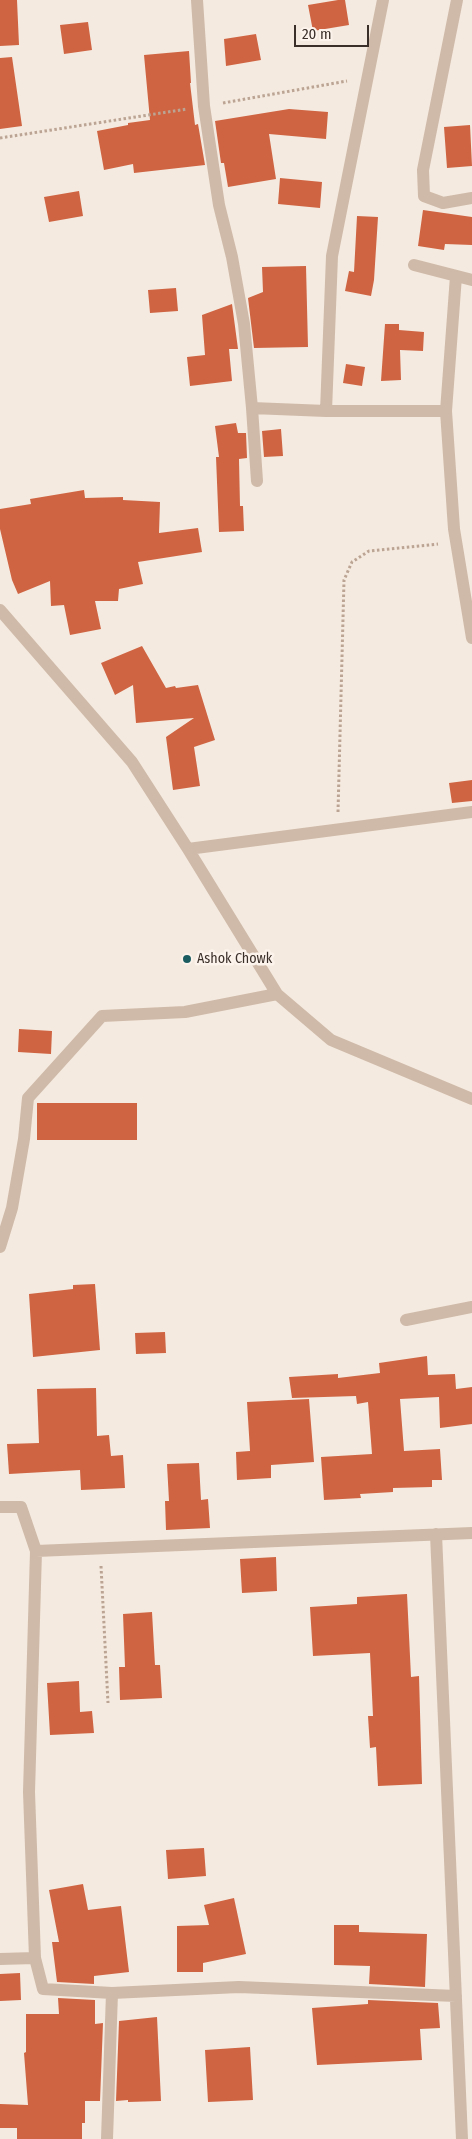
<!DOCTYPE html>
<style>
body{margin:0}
#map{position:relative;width:472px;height:2139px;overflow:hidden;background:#f5eadf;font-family:"Fira Sans Condensed",sans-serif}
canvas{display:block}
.scale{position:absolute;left:294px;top:25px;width:75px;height:22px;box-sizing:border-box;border:2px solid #3b2f29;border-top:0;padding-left:6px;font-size:15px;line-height:18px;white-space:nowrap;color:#3b2f29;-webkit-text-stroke:4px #fcf4ec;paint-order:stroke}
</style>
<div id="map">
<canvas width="472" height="2139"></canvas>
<div class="scale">20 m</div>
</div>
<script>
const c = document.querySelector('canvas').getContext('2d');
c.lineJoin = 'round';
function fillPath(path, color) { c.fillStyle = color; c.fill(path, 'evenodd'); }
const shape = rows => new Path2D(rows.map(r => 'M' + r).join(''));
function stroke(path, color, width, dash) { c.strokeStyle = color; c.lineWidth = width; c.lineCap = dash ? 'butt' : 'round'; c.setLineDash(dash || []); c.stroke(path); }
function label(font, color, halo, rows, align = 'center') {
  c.font = font + ' "Fira Sans Condensed",sans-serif'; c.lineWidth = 5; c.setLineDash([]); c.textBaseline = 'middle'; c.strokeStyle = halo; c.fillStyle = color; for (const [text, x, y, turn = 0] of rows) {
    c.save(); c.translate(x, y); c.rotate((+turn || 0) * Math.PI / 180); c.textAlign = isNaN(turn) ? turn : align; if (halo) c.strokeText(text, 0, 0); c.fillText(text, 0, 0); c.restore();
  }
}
fillPath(shape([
 [0,0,17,0,19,45,0,46],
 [338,0,345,0,349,25,313,31,308,5],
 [88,22,92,50,64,54,60,25],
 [256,34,261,60,226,66,224,39],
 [189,51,191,83,190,83,195,125,198,124,205,165,134,173,133,164,104,170,97,131,128,125,128,123,150,120,144,55],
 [12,57,22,126,0,129,0,58],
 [289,109,328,112,326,139,269,134,276,179,228,187,224,163,221,163,215,121],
 [470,125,472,166,447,168,444,127],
 [280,178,322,182,320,208,278,204],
 [79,191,83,216,49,222,44,197],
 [423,210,472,217,472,245,445,244,444,250,418,246],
 [357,216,378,217,374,280,371,296,345,291,349,271,354,272],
 [306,266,308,347,254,348,248,298,263,292,262,267],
 [176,288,178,311,150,313,148,290],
 [232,304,238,349,229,349,232,381,190,386,187,357,205,355,202,315],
 [385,324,399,324,399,330,424,332,423,351,400,350,401,380,381,381],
 [346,364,365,367,362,386,343,383],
 [236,423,238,433,246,433,247,458,239,459,240,506,243,506,244,531,219,532,216,457,219,457,215,426],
 [281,429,283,456,264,457,262,431],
 [84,490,85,498,123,497,123,500,160,502,159,533,198,528,202,552,138,562,143,584,119,589,118,601,95,601,101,629,70,635,64,605,51,606,50,581,18,594,12,580,0,529,0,509,31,504,30,499],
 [142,646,166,688,175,686,176,688,198,685,215,740,194,747,200,786,173,790,166,737,194,718,136,723,133,685,115,695,101,663],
 [472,780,472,801,452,803,449,783],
 [19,1029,52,1031,51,1054,18,1052],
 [37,1103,137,1103,137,1140,37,1140],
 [95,1284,100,1350,33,1357,29,1294,73,1289,73,1285],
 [165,1332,166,1353,136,1354,135,1333],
 [427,1356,428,1375,455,1374,456,1389,472,1387,472,1424,440,1428,439,1397,400,1399,404,1451,440,1449,442,1480,432,1480,432,1487,393,1488,393,1492,360,1494,361,1498,324,1500,321,1457,372,1454,368,1402,357,1404,356,1396,292,1398,289,1377,338,1374,338,1378,380,1373,379,1363],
 [96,1388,97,1436,109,1435,111,1456,123,1455,125,1488,81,1490,80,1470,9,1474,7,1444,39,1443,37,1389],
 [309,1399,314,1462,271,1465,271,1478,237,1480,236,1452,250,1451,247,1402],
 [199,1463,201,1500,208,1499,210,1528,166,1530,165,1501,169,1501,167,1464],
 [276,1557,277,1591,242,1593,240,1559],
 [407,1594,411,1677,419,1676,422,1784,378,1786,376,1747,370,1748,368,1716,373,1716,370,1653,313,1656,310,1607,357,1604,357,1597],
 [152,1612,155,1665,160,1665,162,1698,120,1700,119,1667,125,1667,123,1614],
 [79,1681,80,1712,92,1711,94,1733,50,1735,47,1683],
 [204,1848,206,1876,168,1879,166,1850],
 [83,1884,88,1910,121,1906,129,1972,94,1976,94,1984,57,1982,52,1942,59,1942,49,1890],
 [234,1898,246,1954,203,1963,203,1972,177,1972,177,1926,209,1925,204,1905],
 [334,1925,359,1925,359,1932,427,1934,425,1987,369,1984,370,1966,334,1965],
 [20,1973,21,2000,0,2001,0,1974],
 [58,1998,95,2000,95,2024,103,2023,100,2101,85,2101,85,2123,82,2123,82,2139,17,2139,17,2128,0,2128,0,2104,28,2105,24,2053,26,2052,26,2014,59,2014],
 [368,2000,438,2003,440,2028,420,2029,422,2060,317,2065,312,2008,368,2004],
 [157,2017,161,2101,128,2102,128,2100,116,2101,119,2021],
 [250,2047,253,2100,208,2102,205,2050]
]), '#cf6442');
stroke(shape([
 [223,103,347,81],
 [0,138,187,109],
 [338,812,344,580,352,562,369,551,438,544],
 [101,1566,108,1703]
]), '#bba493', 3, [2.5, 2.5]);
stroke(shape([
 [197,0,204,106,219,205,232,257,244,324,252,408],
 [457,0,423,170,424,196,443,203,472,198],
 [414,265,472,280],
 [456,276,446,411,454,529,472,638],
 [326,411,332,256,383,0],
 [257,481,252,408,326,411,446,411],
 [0,610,132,762,188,849,277,994,331,1040,472,1099],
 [188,849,472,812],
 [0,1247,12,1208,24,1139,28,1098,102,1016,185,1012,277,994],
 [406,1320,472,1307],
 [0,1507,21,1507,36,1551,29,1792,35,1958],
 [436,1534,462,2139],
 [36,1551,472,1533],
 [0,1959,35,1958,43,1989,112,1993,239,1987,456,1996],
 [107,2139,112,1993]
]), '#cfbaa9', 12);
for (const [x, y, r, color] of [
 [187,959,5,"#1b5c61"]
]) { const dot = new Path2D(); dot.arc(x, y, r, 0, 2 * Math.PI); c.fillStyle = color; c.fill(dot); stroke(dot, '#fcf4ec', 2); }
label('14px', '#3b2f29', '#fcf4ec', [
 ["Ashok Chowk",197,959]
], 'left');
</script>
